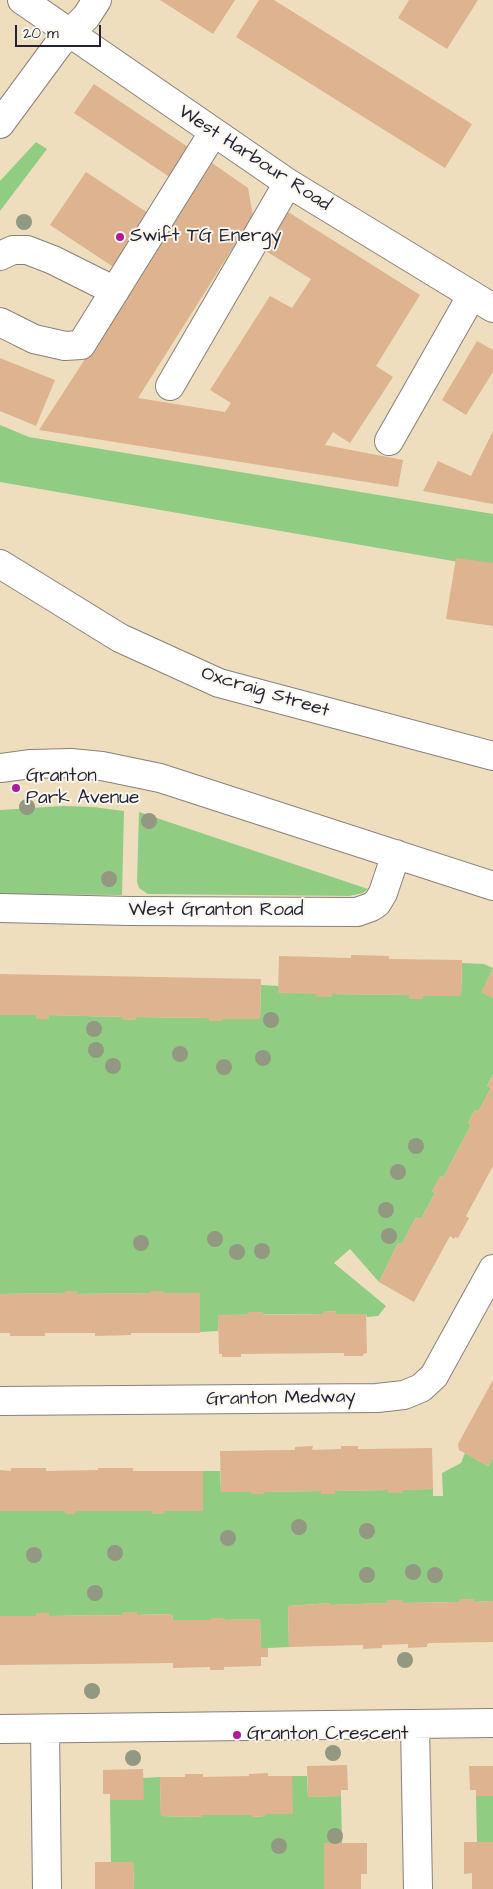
<!DOCTYPE html>
<style>
body{margin:0}
#map{position:relative;width:493px;height:1889px;overflow:hidden;background:#eedebd;font-family:"Architects Daughter",sans-serif}
canvas{display:block}
.scale{position:absolute;left:15px;top:25px;width:86px;height:22px;box-sizing:border-box;border:2px solid #22223b;border-top:0;padding-left:6px;font-size:15px;line-height:18px;white-space:nowrap;color:#22223b;-webkit-text-stroke:4px #fbf7ec;paint-order:stroke}
</style>
<div id="map">
<canvas width="493" height="1889"></canvas>
<div class="scale">20 m</div>
</div>
<script>
const c = document.querySelector('canvas').getContext('2d');
c.lineJoin = 'round';
function fillPath(path, color) { c.fillStyle = color; c.fill(path, 'evenodd'); }
const shape = rows => new Path2D(rows.map(r => 'M' + r).join(''));
function stroke(path, color, width, dash) { c.strokeStyle = color; c.lineWidth = width; c.lineCap = dash ? 'butt' : 'round'; c.setLineDash(dash || []); c.stroke(path); }
function label(font, color, halo, rows, align = 'center') {
  c.font = font + ' "Architects Daughter",sans-serif'; c.lineWidth = 4; c.setLineDash([]); c.textBaseline = 'middle'; c.strokeStyle = halo; c.fillStyle = color; for (const [text, x, y, turn = 0] of rows) {
    c.save(); c.translate(x, y); c.rotate((+turn || 0) * Math.PI / 180); c.textAlign = isNaN(turn) ? turn : align; if (halo) c.strokeText(text, 0, 0); c.fillText(text, 0, 0); c.restore();
  }
}
fillPath(shape([
 [36,142,47,149,0,211,0,181],
 [0,425,29,437,493,514,493,568,0,482],
 [63,806,93,807,124,811,122,895,0,894,0,810],
 [139,812,368,889,363,893,349,896,148,894,139,888,137,882],
 [462,963,484,964,493,968,482,992,493,998,493,1074,487,1086,491,1088,478,1112,475,1110,468,1123,471,1125,443,1178,441,1176,432,1191,435,1193,421,1219,416,1217,402,1244,398,1243,379,1282,350,1249,334,1263,386,1306,378,1316,367,1317,366,1314,336,1314,336,1311,323,1312,323,1314,219,1315,218,1331,200,1332,162,1291,150,1291,150,1293,77,1294,76,1291,65,1291,65,1293,0,1294,0,1013,36,1015,36,1019,49,1019,49,1015,122,1017,122,1019,135,1020,136,1017,209,1018,210,1021,222,1021,222,1019,260,1019,261,985,278,986,317,994,317,997,331,997,332,994,409,995,409,999,423,996,461,996],
 [465,1453,488,1466,493,1458,493,1601,474,1602,473,1599,459,1599,459,1602,403,1603,403,1600,388,1600,387,1603,331,1605,330,1603,288,1606,289,1647,268,1648,261,1648,260,1619,225,1620,224,1618,211,1618,211,1620,173,1620,172,1614,137,1615,137,1612,124,1612,123,1615,49,1616,49,1613,37,1613,36,1616,0,1616,0,1511,65,1511,75,1514,75,1511,152,1511,153,1514,164,1514,164,1511,203,1511,203,1471,220,1471,221,1492,251,1492,251,1494,264,1494,264,1492,321,1491,321,1494,334,1494,335,1491,433,1489,433,1496,443,1496,442,1473,461,1463],
 [292,1776,307,1776,308,1797,341,1796,342,1843,324,1844,324,1889,134,1889,133,1862,111,1862,110,1800,143,1800,143,1778,160,1777,161,1816,201,1817,202,1815,252,1815,253,1817,265,1816,265,1814,292,1814],
 [476,1796,493,1796,493,1842,477,1842]
]), '#90cd83');
fillPath(shape([
 [160,0,235,0,213,34],
 [259,0,274,0,472,124,445,168,236,37],
 [409,0,478,0,447,49,398,18],
 [94,84,197,153,177,182,74,113],
 [212,163,248,188,253,216,138,398,225,412,231,403,210,390,270,296,292,308,311,279,264,250,288,212,420,295,376,366,393,377,350,443,333,432,325,445,403,460,398,487,39,430],
 [86,172,154,217,118,270,50,225],
 [477,341,493,350,493,372,466,415,442,400],
 [0,358,55,380,36,426,0,411],
 [493,431,493,504,423,491,438,461,471,476],
 [456,558,493,563,493,626,446,619],
 [351,955,389,956,389,959,462,960,461,996,423,996,423,999,409,999,409,995,332,994,332,997,316,997,317,994,278,993,279,956,351,958],
 [493,969,493,998,481,992],
 [0,974,261,979,260,1019,222,1019,222,1021,210,1021,209,1018,136,1017,135,1020,122,1019,122,1017,49,1015,49,1019,36,1019,36,1015,0,1015],
 [493,1074,493,1166,466,1216,469,1218,458,1238,455,1237,454,1239,450,1236,414,1302,379,1282,398,1243,402,1244,416,1217,421,1219,435,1193,432,1191,440,1176,443,1178,471,1125,468,1123,475,1110,478,1112,491,1088,487,1086],
 [65,1291,77,1291,77,1294,150,1293,150,1291,163,1291,163,1293,200,1293,200,1333,131,1333,131,1335,95,1336,95,1333,45,1333,45,1336,10,1336,10,1333,0,1333,0,1294,65,1293],
 [336,1311,336,1314,366,1314,367,1353,363,1354,363,1356,344,1356,344,1353,241,1354,241,1357,222,1357,222,1354,219,1354,218,1315,248,1315,248,1312,263,1312,263,1315,323,1314,323,1312],
 [493,1380,493,1458,488,1466,459,1450,458,1444],
 [313,1446,312,1450,341,1449,341,1446,358,1446,358,1449,362,1449,432,1448,433,1489,403,1490,403,1493,388,1493,388,1490,335,1491,335,1494,321,1494,321,1491,264,1492,264,1494,251,1494,251,1492,221,1492,220,1451,292,1450,295,1450,295,1447],
 [11,1468,46,1468,46,1471,98,1470,98,1468,133,1468,133,1471,203,1471,203,1511,164,1511,164,1514,152,1514,152,1511,75,1511,75,1514,65,1514,65,1511,0,1511,0,1470,11,1471],
 [459,1599,474,1599,474,1602,493,1601,493,1642,430,1643,427,1644,427,1647,408,1648,408,1644,382,1645,382,1648,363,1649,363,1645,289,1647,288,1606,331,1603,331,1605,387,1603,387,1600,403,1600,403,1603,459,1602],
 [124,1612,137,1612,137,1615,172,1614,173,1620,211,1620,211,1618,225,1618,225,1620,260,1619,261,1648,268,1648,268,1657,261,1657,261,1666,224,1667,224,1670,210,1670,210,1667,173,1668,173,1663,0,1665,0,1616,36,1616,36,1613,49,1613,49,1616,123,1615],
 [347,1765,348,1790,341,1790,341,1796,308,1797,307,1766],
 [469,1766,493,1766,493,1796,476,1796,476,1790,470,1790],
 [143,1769,144,1800,110,1800,110,1794,103,1794,103,1770],
 [268,1773,268,1776,292,1776,293,1814,265,1814,265,1816,252,1817,252,1815,202,1815,202,1817,161,1816,160,1777,185,1777,185,1774,203,1774,203,1777,249,1776,249,1774],
 [464,1842,493,1842,493,1889,472,1889,472,1873,464,1874],
 [324,1843,367,1843,367,1874,361,1874,361,1889,324,1889],
 [95,1862,133,1862,134,1889,95,1889]
]), '#ddb390');
const minor = shape([
 [22,0,288,183,493,308],
 [0,124,59,44,86,17,97,0],
 [0,256,13,250,27,250,53,260,115,291],
 [0,322,34,339,65,346,81,345,213,133],
 [170,386,288,183],
 [389,441,472,295],
 [0,564,120,638,219,683,493,756],
 [0,768,31,764,71,763,102,766,160,778,493,886],
 [0,908,129,911,357,912,371,907,377,903,383,893,396,854],
 [0,1401,377,1398,404,1395,421,1388,434,1376,493,1269],
 [415,1724,418,1889],
 [0,1729,493,1723],
 [45,1729,47,1889]
]);
stroke(minor, '#88807c', 30);
stroke(minor, '#fff', 28);
c.fillStyle = '#939883';
for (const [x, y] of [
 [24,222],
 [27,807],
 [149,821],
 [109,879],
 [271,1020],
 [94,1029],
 [96,1050],
 [180,1054],
 [263,1058],
 [113,1066],
 [224,1067],
 [416,1146],
 [398,1172],
 [386,1210],
 [389,1236],
 [215,1239],
 [141,1243],
 [262,1251],
 [237,1252],
 [299,1527],
 [367,1531],
 [228,1538],
 [115,1553],
 [34,1555],
 [413,1572],
 [367,1575],
 [435,1575],
 [95,1593],
 [405,1660],
 [92,1691],
 [333,1753],
 [133,1758],
 [335,1836],
 [279,1846]
]) { c.beginPath(); c.arc(x, y, 8, 0, 2 * Math.PI); c.fill(); }
for (const [x, y, r, color] of [
 [120,237,5,"#b5179e"],
 [16,788,5,"#b5179e"],
 [237,1735,5,"#b5179e"]
]) { const dot = new Path2D(); dot.arc(x, y, r, 0, 2 * Math.PI); c.fillStyle = color; c.fill(dot); stroke(dot, '#fbf7ec', 2); }
label('19px', '#22223b', '#fbf7ec', [
 ["West Harbour Road",254,159,33],
 ["Oxcraig Street",265,693,17],
 ["West Granton Road",216,911],
 ["Granton Medway",281,1399,-1]
]);
label('19px', '#22223b', '#fbf7ec', [
 ["Swift TG Energy",130,237],
 ["Granton",26,777],
 ["Park Avenue",26,799],
 ["Granton Crescent",247,1735]
], 'left');
</script>
